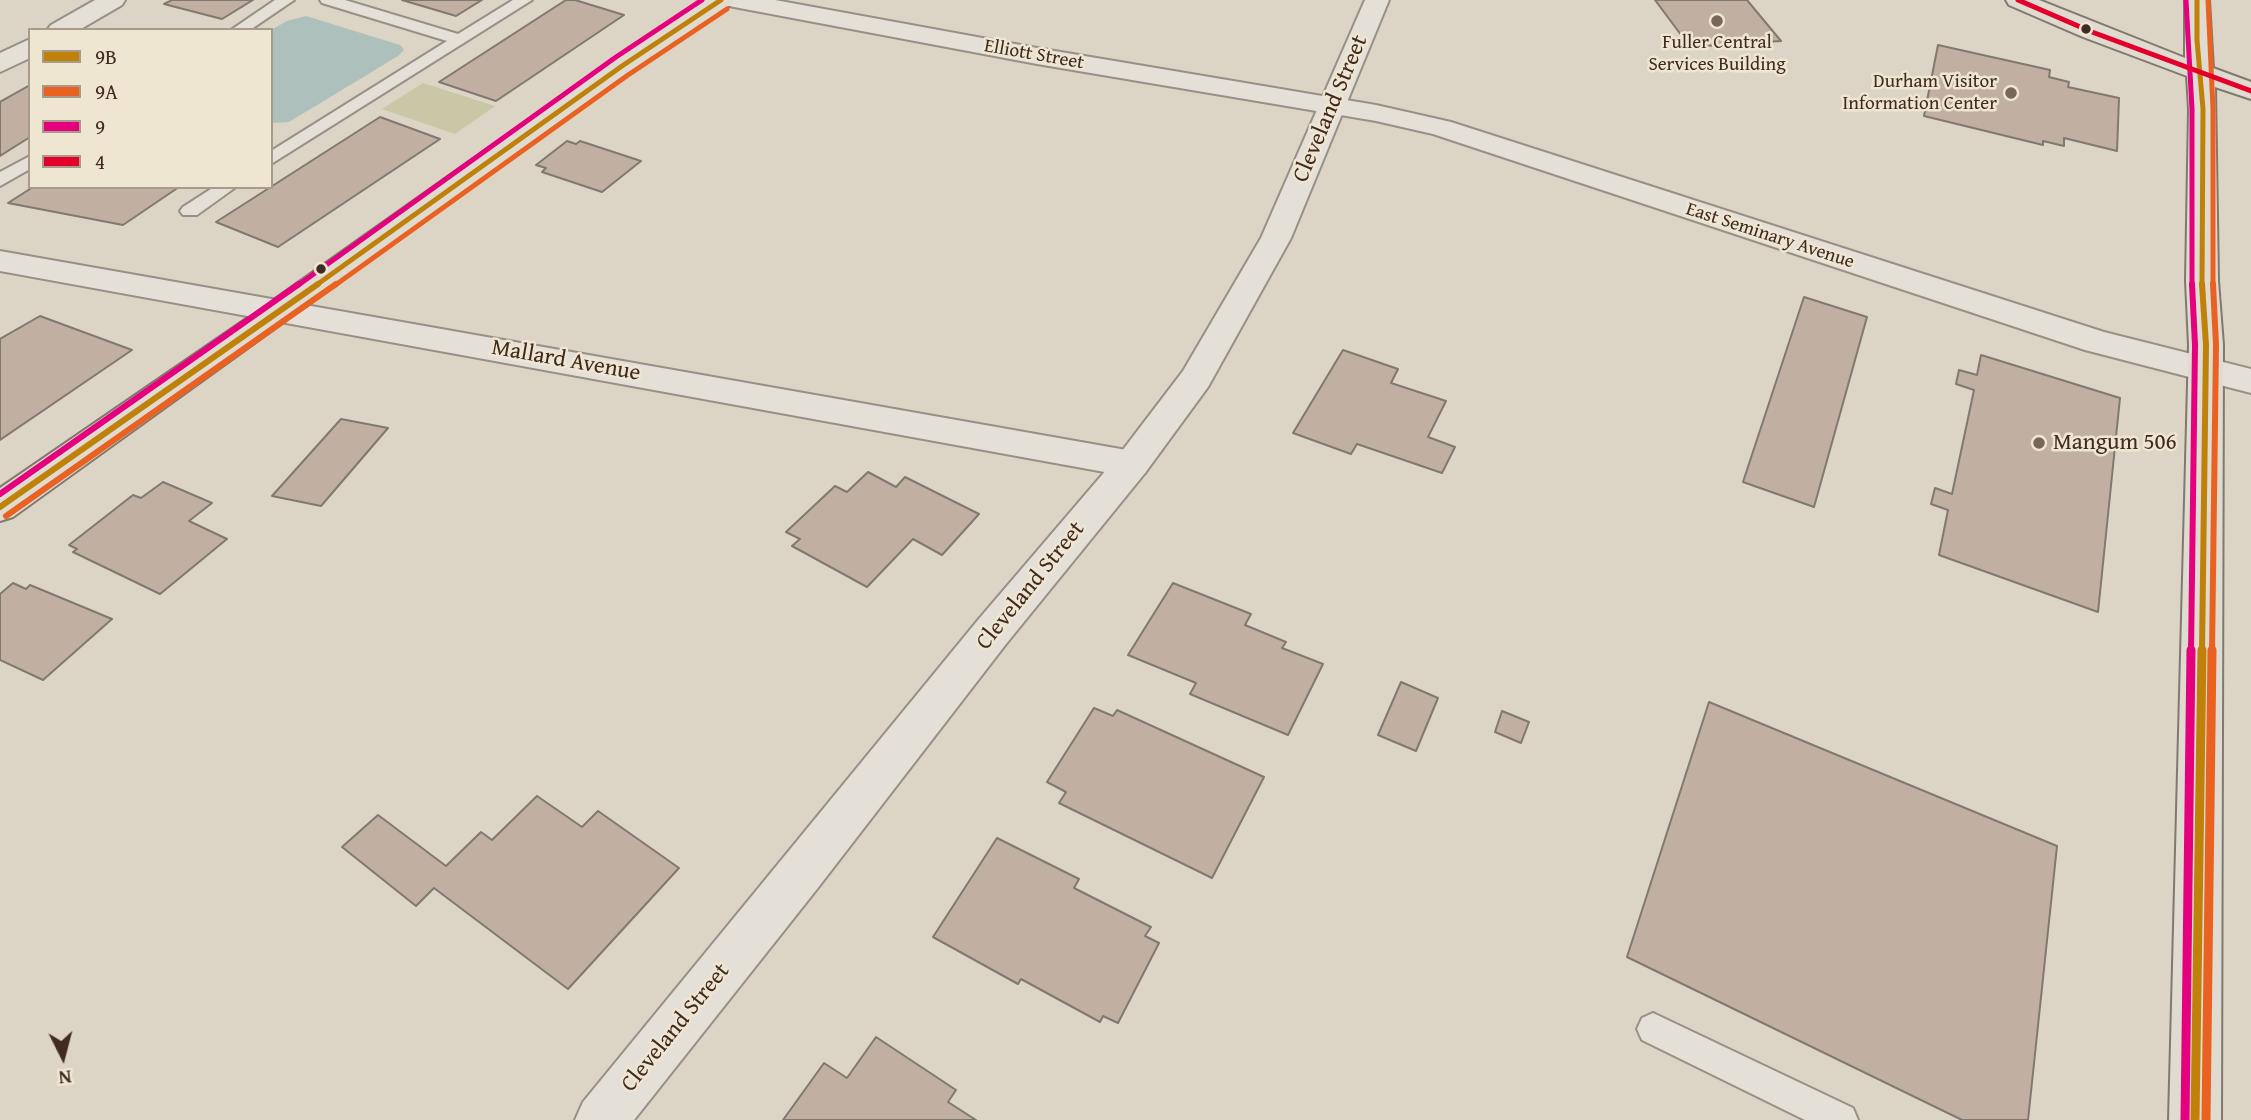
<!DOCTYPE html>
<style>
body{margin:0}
#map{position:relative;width:2251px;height:1120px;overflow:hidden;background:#dcd4c4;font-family:"Gentium Book Plus",serif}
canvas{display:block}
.legend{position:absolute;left:28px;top:28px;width:245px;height:161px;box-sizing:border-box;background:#efe6d2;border:2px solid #a99b8c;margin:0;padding:9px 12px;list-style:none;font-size:21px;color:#412a22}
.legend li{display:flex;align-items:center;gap:14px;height:35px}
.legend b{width:35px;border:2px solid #a99b8c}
.north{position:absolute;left:28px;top:1022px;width:70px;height:70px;-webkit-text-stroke:5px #efe6d2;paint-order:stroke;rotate:174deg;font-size:19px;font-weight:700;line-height:28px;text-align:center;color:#412a22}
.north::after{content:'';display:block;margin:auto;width:24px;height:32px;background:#412a22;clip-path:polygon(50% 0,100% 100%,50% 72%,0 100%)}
</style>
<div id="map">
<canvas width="2251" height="1120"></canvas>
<ul class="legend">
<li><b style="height:9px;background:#c0810a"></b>9B</li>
<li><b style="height:9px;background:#e96222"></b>9A</li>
<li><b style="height:9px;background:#e5007d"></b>9</li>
<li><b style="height:9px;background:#e4002b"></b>4</li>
</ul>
<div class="north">N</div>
</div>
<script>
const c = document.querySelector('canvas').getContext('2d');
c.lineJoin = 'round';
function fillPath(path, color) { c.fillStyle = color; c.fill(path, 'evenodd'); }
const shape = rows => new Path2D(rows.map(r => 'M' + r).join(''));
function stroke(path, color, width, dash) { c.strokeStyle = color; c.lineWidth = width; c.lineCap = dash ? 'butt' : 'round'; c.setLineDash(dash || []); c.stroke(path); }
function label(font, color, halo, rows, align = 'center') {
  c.font = font + ' "Gentium Book Plus",serif'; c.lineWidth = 5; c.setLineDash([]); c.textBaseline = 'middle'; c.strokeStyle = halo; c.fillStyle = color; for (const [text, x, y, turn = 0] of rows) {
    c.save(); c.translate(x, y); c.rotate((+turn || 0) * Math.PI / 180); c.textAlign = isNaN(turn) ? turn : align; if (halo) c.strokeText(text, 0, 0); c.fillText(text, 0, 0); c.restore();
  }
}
fillPath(shape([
 [423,83,495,106,455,134,382,109]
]), '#c9c7a5');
fillPath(shape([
 [306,16,400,45,404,50,398,56,289,122,271,123,271,30,287,21]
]), '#adc0bc');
const building = shape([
 [172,0,253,0,222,19,164,4,172,0],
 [402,0,482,0,456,16,402,0],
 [566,0,575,0,624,15,496,101,439,82,566,0],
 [1655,0,1747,0,1781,41,1690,47,1655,0],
 [1938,45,2050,70,2049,77,2069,82,2068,87,2119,98,2117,151,2064,138,2064,146,2043,141,2043,145,1924,116,1938,45],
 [30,85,30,137,0,156,0,102,30,85],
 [380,117,440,139,278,247,216,222,380,117],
 [567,141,576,144,580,141,641,161,602,192,542,172,546,168,536,165,567,141],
 [33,187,179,187,123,225,8,203,33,187],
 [1804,297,1867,317,1814,507,1743,482,1804,297],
 [40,316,132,350,0,440,0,339,40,316],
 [1343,350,1398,369,1391,383,1446,401,1428,437,1455,447,1442,473,1357,444,1351,454,1293,433,1343,350],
 [1981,355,2120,398,2098,612,1939,555,1948,510,1931,504,1935,488,1952,494,1974,390,1956,384,1959,370,1977,375,1981,355],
 [341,419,388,428,321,506,272,496,341,419],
 [868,472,896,487,905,477,979,514,942,555,913,539,867,587,792,546,800,539,786,532,835,486,847,492,868,472],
 [163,482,212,503,189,521,227,539,160,594,73,552,77,549,69,545,133,495,141,498,163,482],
 [13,583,26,589,30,585,112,619,43,680,0,660,0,594,13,583],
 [1173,583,1251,614,1245,625,1286,642,1282,648,1323,664,1288,735,1190,694,1196,683,1128,655,1173,583],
 [1401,682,1438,698,1416,751,1378,735,1401,682],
 [1709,702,2057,846,2028,1120,1962,1120,1627,957,1709,702],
 [1094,708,1113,716,1117,710,1264,777,1212,878,1059,803,1066,792,1047,782,1094,708],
 [1502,711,1529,722,1521,743,1495,732,1502,711],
 [537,796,582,827,598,811,679,868,568,989,434,888,416,906,342,847,378,815,446,866,481,832,492,840,537,796],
 [997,838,1079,879,1074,888,1151,927,1145,936,1159,943,1118,1023,1103,1016,1100,1022,1021,979,1018,984,933,937,997,838],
 [876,1037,956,1090,948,1102,976,1120,783,1120,824,1063,847,1078,876,1037]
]);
fillPath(building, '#c1b0a1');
stroke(building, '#817970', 2);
const service = shape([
 [275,0,294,0,250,30,231,30,275,0],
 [320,0,345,0,458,34,513,0,532,0,271,164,271,151,447,41,322,3,320,0],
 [30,156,30,169,0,186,0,172,30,156],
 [214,187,236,187,197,215,183,215,180,211,183,207,214,187],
 [1653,1013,1853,1108,1858,1120,1805,1120,1642,1040,1637,1029,1642,1018,1653,1013]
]);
const minor = shape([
 [95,0,125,0,122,5,79,30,47,30,51,25,95,0],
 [722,0,775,0,1037,48,1376,105,1451,122,2104,332,2251,369,2251,393,2085,350,1433,134,1376,121,1037,64,734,7,725,5,722,0],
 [30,39,30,58,0,72,0,53,30,39],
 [0,251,1132,451,1145,455,1150,464,1145,473,1132,477,0,271,0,251]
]);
const tertiary = shape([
 [1365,0,1389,0,1291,238,1208,387,1145,473,1006,644,817,889,634,1120,575,1120,583,1102,978,620,1119,455,1183,371,1261,238,1365,0]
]);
const primary = shape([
 [704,0,733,0,730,5,631,72,13,517,0,521,0,488,271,302,613,60,704,0],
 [2006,0,2039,0,2185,58,2185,0,2209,0,2213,68,2251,82,2251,99,2215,87,2218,281,2223,345,2221,1120,2169,1120,2189,345,2186,281,2189,109,2187,76,2083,37,2009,5,2006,0]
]);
stroke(service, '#979086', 4);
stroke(minor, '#979086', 4);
stroke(tertiary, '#979086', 4);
stroke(primary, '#817970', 4);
fillPath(service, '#e4e0d8');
fillPath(minor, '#e4e0d8');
fillPath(tertiary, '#e4e0d8');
fillPath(primary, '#dfdbd1');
stroke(shape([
 [2197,0,2197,40,2203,109,2202,286],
 [315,286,622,66,721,0]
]), '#c0810a', 5);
stroke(shape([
 [0,507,318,284],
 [2202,652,2206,345,2202,284]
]), '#c0810a', 6);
stroke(shape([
 [2195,1120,2202,650]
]), '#c0810a', 9);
stroke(shape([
 [2208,0,2213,109,2213,286],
 [334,286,628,75,727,9]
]), '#e96222', 5);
stroke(shape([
 [6,516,336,284],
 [2212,652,2216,345,2213,284]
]), '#e96222', 6);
stroke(shape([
 [2206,1120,2212,650]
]), '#e96222', 9);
stroke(shape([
 [2186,0,2192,109,2192,286],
 [297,286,616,57,702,0]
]), '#e5007d', 5);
stroke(shape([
 [0,494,299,284],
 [2191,652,2195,345,2192,284]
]), '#e5007d', 6);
stroke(shape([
 [2185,1120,2191,650]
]), '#e5007d', 9);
stroke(shape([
 [2018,0,2092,32,2251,91]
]), '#e4002b', 5);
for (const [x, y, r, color] of [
 [1717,21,7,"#77665b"],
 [2086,29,6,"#412a22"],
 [2011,93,7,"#77665b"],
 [321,269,6,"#412a22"],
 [2039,443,7,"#77665b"]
]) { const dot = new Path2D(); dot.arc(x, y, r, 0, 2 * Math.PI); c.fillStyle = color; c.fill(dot); stroke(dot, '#efe6d2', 2.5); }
label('19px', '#412a22', '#efe6d2', [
 ["Fuller Central",1717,43],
 ["Services Building",1717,65],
 ["Durham Visitor",1997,82,"right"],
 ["Information Center",1997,104,"right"]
]);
label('19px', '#412a22', '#efe6d2', [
 ["Elliott Street",1034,55,10],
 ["East Seminary Avenue",1770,236,18]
]);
label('23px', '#412a22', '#efe6d2', [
 ["Cleveland Street",1331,109,-67],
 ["Mallard Avenue",566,361,10],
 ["Cleveland Street",1031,586,-51],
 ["Cleveland Street",676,1028,-51]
]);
label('23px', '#412a22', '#efe6d2', [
 ["Mangum 506",2053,443]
], 'left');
</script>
